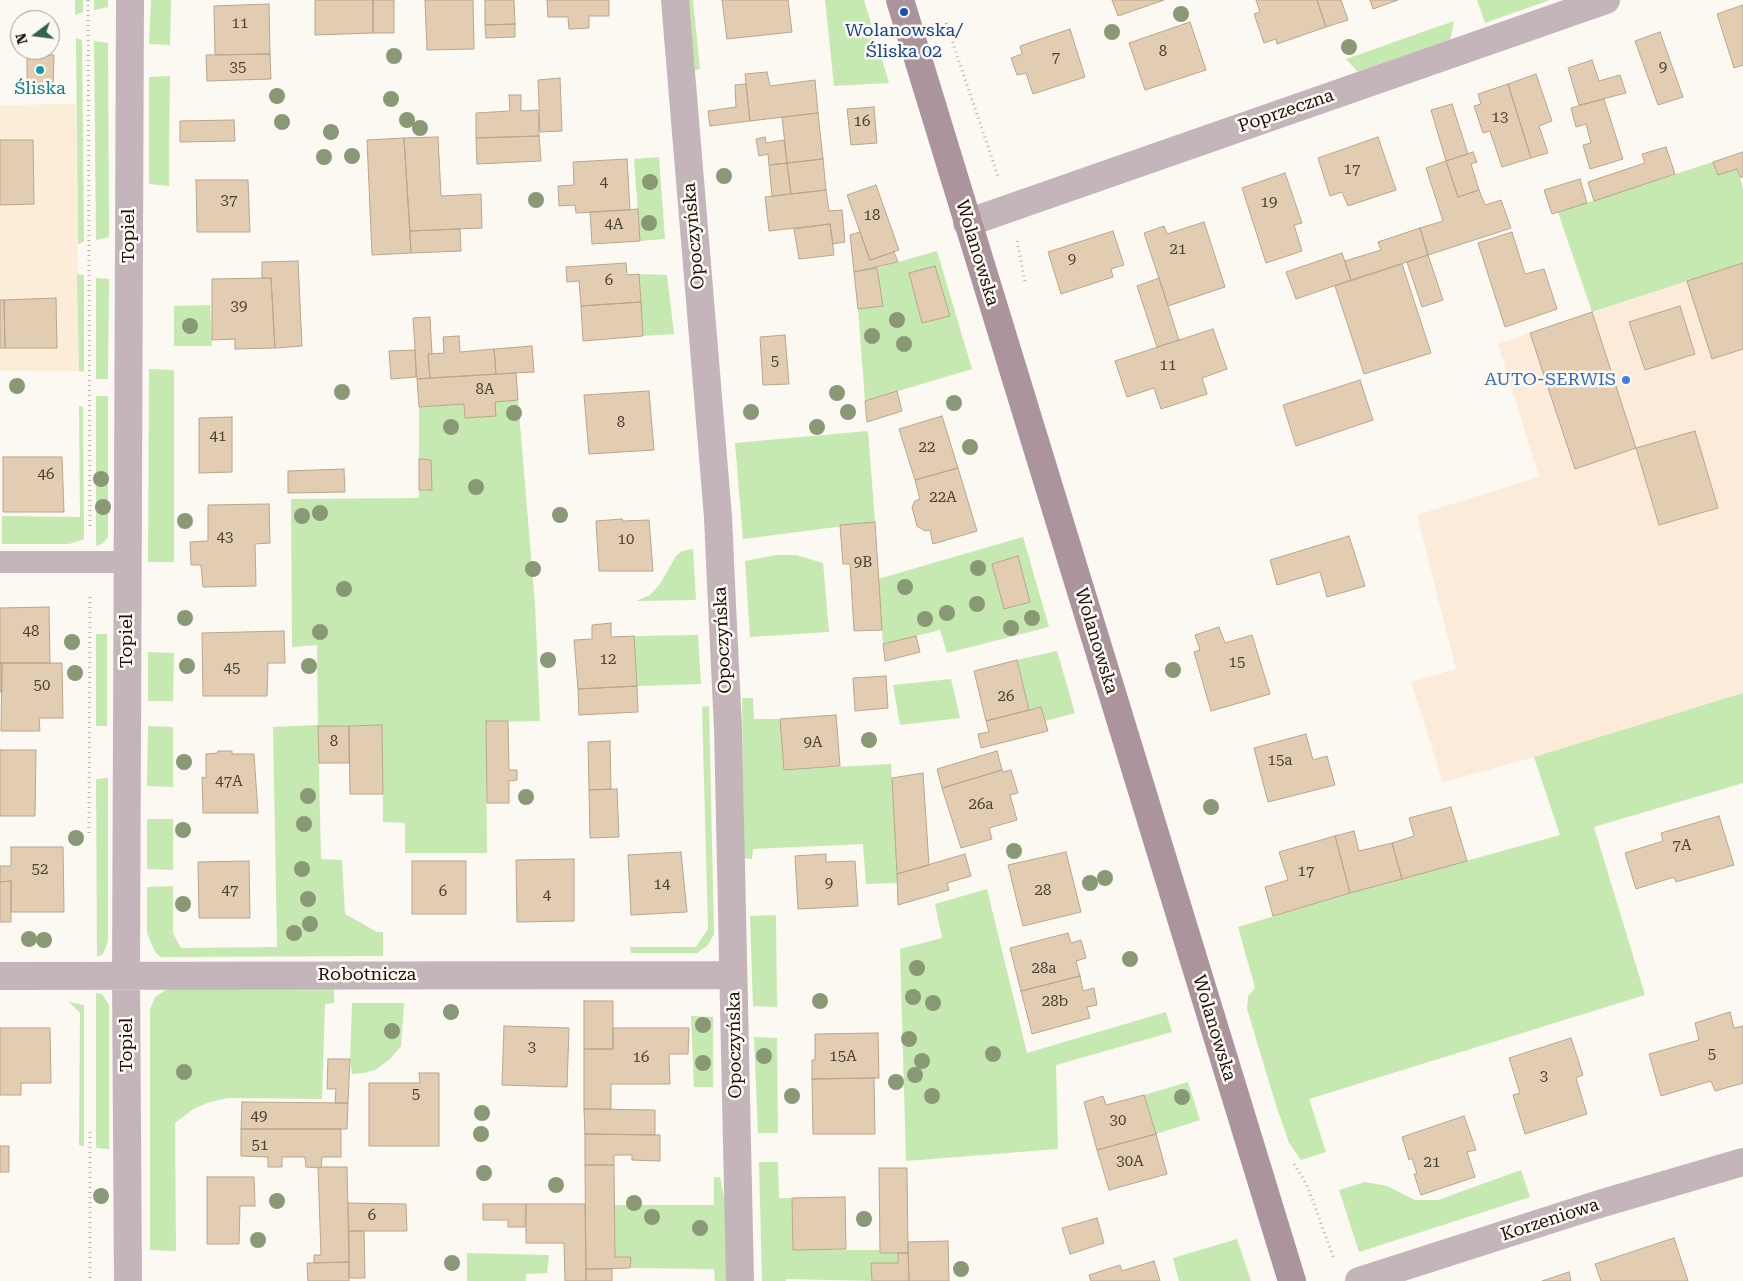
<!DOCTYPE html>
<meta charset="utf-8">
<style>
body{margin:0}
#map{position:relative;width:1743px;height:1281px;overflow:hidden;background:#fcf8f2;font-family:"Roboto Serif",serif}
canvas{display:block}
.north{position:absolute;left:10px;top:10px;width:50px;height:50px;box-sizing:border-box;background:#fcf8f2;border:1px solid #a19c94;border-radius:50%;rotate:255deg;font-size:14px;font-weight:700;line-height:20px;text-align:center;color:#181108}
.north::after{content:'';display:block;margin:auto;width:18px;height:22px;background:#30654c;clip-path:polygon(50% 0,100% 100%,50% 72%,0 100%)}
</style>
<div id="map">
<canvas width="1743" height="1281"></canvas>
<div class="north">N</div>
</div>
<script>
const c = document.querySelector('canvas').getContext('2d');
c.lineJoin = 'round';
function fillPath(path, color) { c.fillStyle = color; c.fill(path, 'evenodd'); }
const shape = rows => new Path2D(rows.map(r => 'M' + r).join(''));
function stroke(path, color, width, dash) { c.strokeStyle = color; c.lineWidth = width; c.lineCap = dash ? 'butt' : 'round'; c.setLineDash(dash || []); c.stroke(path); }
function label(font, color, halo, rows, align = 'center') {
  c.font = font + ' "Roboto Serif",serif'; c.lineWidth = 5; c.setLineDash([]); c.textBaseline = 'middle'; c.strokeStyle = halo; c.fillStyle = color; for (const [text, x, y, turn = 0] of rows) {
    c.save(); c.translate(x, y); c.rotate((+turn || 0) * Math.PI / 180); c.textAlign = isNaN(turn) ? turn : align; if (halo) c.strokeText(text, 0, 0); c.fillText(text, 0, 0); c.restore();
  }
}
fillPath(shape([
 [1743,263,1743,693,1534,757,1443,782,1411,682,1456,669,1417,515,1539,477,1498,344]
]), '#fdebda');
fillPath(shape([
 [76,104,79,371,0,371,0,105]
]), '#fcedd9');
fillPath(shape([
 [75,0,83,0,83,12,75,15],
 [94,0,108,0,108,7,94,10],
 [151,0,171,0,170,45,149,44],
 [688,0,693,0,700,69,695,70],
 [825,0,864,0,889,83,834,86],
 [1477,0,1550,0,1485,23],
 [1454,21,1450,40,1358,72,1346,59],
 [76,38,82,40,84,242,78,244],
 [94,41,108,43,109,237,96,240],
 [170,76,169,149,169,186,149,184,149,77],
 [659,157,665,239,640,241,634,159],
 [1713,162,1737,169,1740,177,1743,190,1743,263,1592,312,1558,212],
 [937,251,972,369,865,401,858,309,882,306,877,268],
 [77,274,84,275,84,372,79,371],
 [639,274,667,275,674,334,643,336],
 [96,278,109,279,108,379,96,379],
 [210,305,212,346,174,346,174,306],
 [149,369,174,370,174,562,148,562],
 [96,396,108,396,108,537,102,544,96,546],
 [518,400,535,604,540,721,486,722,487,853,405,853,405,823,383,822,382,725,318,726,321,859,342,860,345,914,377,932,383,932,383,956,161,957,155,952,147,933,147,887,173,886,173,933,181,948,277,947,273,727,318,725,317,645,292,647,291,499,419,498,419,407,464,404,465,418,495,416,495,402],
 [79,406,83,407,84,539,69,544,2,544,2,516,80,517],
 [868,431,875,522,743,539,735,443],
 [1023,537,1049,627,947,653,940,630,883,644,878,579],
 [693,549,696,600,636,601,650,595,660,584,676,556,682,551],
 [776,555,796,555,823,563,829,632,750,637,745,561],
 [96,634,107,634,107,726,96,726],
 [698,635,701,684,637,686,634,636],
 [1057,651,1075,713,1045,721,1041,707,1029,710,1017,660],
 [148,652,174,653,173,701,148,701],
 [951,679,960,718,900,725,893,685],
 [1743,693,1743,783,1594,827,1645,995,1309,1099,1326,1152,1301,1160,1289,1143,1276,1105,1247,1009,1248,996,1255,988,1238,927,1350,893,1560,835,1534,757],
 [742,698,753,698,754,719,780,719,784,770,891,764,898,883,866,884,863,844,753,849,752,859,744,858],
 [709,706,714,934,708,945,697,953,631,953,630,947,696,947,708,929,702,707],
 [148,726,173,727,173,787,147,786],
 [108,778,108,941,103,954,97,957,96,779],
 [147,819,173,819,173,870,147,869],
 [987,889,1027,1053,1166,1012,1172,1032,1056,1065,1058,1149,906,1161,900,949,942,938,935,904],
 [776,915,777,1007,753,1006,750,916],
 [179,988,334,988,334,1003,325,1004,322,1099,228,1098,210,1102,193,1109,175,1123,176,1251,150,1250,150,1010,155,997,166,990],
 [96,993,102,994,109,1005,109,1149,96,1148],
 [69,1002,84,1005,84,1146,79,1145,80,1013],
 [352,1003,404,1003,401,1046,390,1059,375,1070,364,1073,352,1074,350,1059],
 [691,1016,713,1017,713,1087,694,1087],
 [754,1037,777,1038,778,1133,758,1133],
 [1188,1082,1200,1120,1156,1134,1144,1095],
 [759,1162,778,1162,779,1198,792,1198,793,1250,880,1250,881,1253,898,1253,898,1263,871,1263,872,1281,786,1279,786,1281,762,1281],
 [1521,1170,1530,1197,1359,1252,1339,1190,1365,1182,1387,1186,1415,1200,1438,1200],
 [714,1177,720,1177,725,1202,727,1281,715,1281,714,1269,630,1268,631,1257,615,1257,614,1205,714,1205],
 [1237,1239,1251,1281,1179,1281,1173,1258],
 [467,1253,549,1255,547,1273,526,1274,526,1281,467,1281]
]), '#c5e9b0');
const building = shape([
 [315,0,373,0,373,33,315,35,315,0],
 [373,0,394,0,394,33,373,33,373,0],
 [425,0,473,0,474,49,427,50,425,0],
 [485,0,514,0,515,24,485,25,485,0],
 [547,0,609,0,609,16,589,16,589,28,569,29,568,17,548,17,547,0],
 [722,0,788,0,792,32,727,39,722,0],
 [1112,0,1164,0,1118,16,1112,0],
 [1256,0,1317,0,1326,27,1277,44,1276,39,1264,43,1254,14,1260,12,1256,0],
 [1317,0,1341,0,1348,20,1326,27,1317,0],
 [1370,0,1398,0,1373,9,1370,0],
 [269,4,270,54,215,55,214,6,269,4],
 [1743,5,1743,65,1734,68,1717,14,1743,5],
 [1190,22,1206,70,1145,90,1129,43,1190,22],
 [515,24,515,37,486,38,485,25,515,24],
 [1070,29,1085,77,1033,94,1026,73,1017,75,1011,58,1022,54,1020,46,1070,29],
 [1660,32,1683,97,1658,105,1635,41,1660,32],
 [270,54,271,79,207,81,206,55,270,54],
 [27,55,54,55,53,85,27,84,27,55],
 [1592,60,1599,81,1620,75,1626,93,1579,105,1568,68,1592,60],
 [767,72,770,86,815,80,818,113,750,121,745,74,767,72],
 [1536,74,1552,121,1539,126,1548,153,1531,158,1508,84,1536,74],
 [560,78,562,131,540,132,538,80,560,78],
 [746,84,750,121,710,126,708,111,736,107,735,85,746,84],
 [1508,84,1531,158,1502,167,1490,131,1483,133,1474,106,1481,104,1478,94,1508,84],
 [509,95,521,95,521,111,538,110,539,136,476,138,476,113,510,111,509,95],
 [1604,99,1623,159,1590,169,1583,145,1591,143,1586,124,1576,127,1571,108,1604,99],
 [1452,104,1468,154,1446,161,1431,110,1452,104],
 [874,107,877,143,851,145,847,109,874,107],
 [818,113,823,159,787,163,782,117,818,113],
 [234,120,235,141,180,142,180,121,234,120],
 [539,136,541,161,477,164,476,138,539,136],
 [438,137,441,196,481,194,482,228,410,231,404,138,438,137],
 [765,137,766,143,784,140,787,163,769,165,768,154,759,156,756,139,765,137],
 [1378,137,1396,190,1348,206,1342,192,1330,196,1318,158,1378,137],
 [404,138,411,253,372,255,367,140,404,138],
 [0,140,33,140,34,204,0,205,0,140],
 [1666,147,1675,174,1594,201,1588,182,1645,163,1642,154,1666,147],
 [1473,152,1477,162,1471,164,1479,190,1458,197,1446,161,1473,152],
 [1743,152,1743,177,1740,177,1737,169,1718,175,1713,162,1743,152],
 [627,159,630,210,576,213,575,205,559,206,558,186,574,185,573,162,627,159],
 [823,159,826,190,791,194,787,163,823,159],
 [1446,161,1458,197,1479,190,1485,205,1501,200,1511,228,1428,255,1420,228,1443,221,1426,168,1446,161],
 [787,163,791,194,772,196,769,165,787,163],
 [1285,173,1302,223,1294,225,1302,251,1266,263,1242,188,1285,173],
 [1580,179,1587,203,1552,214,1544,190,1580,179],
 [196,180,248,180,250,232,197,232,196,180],
 [876,185,899,250,870,260,847,195,876,185],
 [826,190,829,211,842,210,845,242,833,244,830,224,769,231,765,197,826,190],
 [638,209,640,241,592,244,590,212,638,209],
 [1204,222,1225,287,1168,306,1144,233,1164,226,1167,234,1204,222],
 [830,224,834,255,799,259,794,229,830,224],
 [1420,228,1428,255,1351,280,1345,261,1381,250,1378,242,1420,228],
 [460,229,461,251,411,253,410,231,460,229],
 [1113,231,1124,265,1111,269,1113,277,1061,294,1048,252,1113,231],
 [860,232,870,260,894,252,898,262,854,272,850,235,860,232],
 [1512,232,1525,274,1544,269,1557,309,1505,327,1478,243,1512,232],
 [1342,253,1351,280,1296,299,1286,272,1342,253],
 [1428,255,1443,300,1422,307,1407,262,1428,255],
 [298,261,302,346,275,348,271,278,262,278,262,262,298,261],
 [626,263,627,275,639,274,641,302,581,306,579,281,567,282,566,267,626,263],
 [1743,263,1743,349,1712,359,1687,281,1743,263],
 [1402,264,1431,353,1364,374,1335,286,1402,264],
 [935,266,950,316,922,323,909,273,935,266],
 [877,268,883,306,858,309,854,272,877,268],
 [271,278,275,348,235,349,235,339,212,340,212,279,271,278],
 [1159,278,1179,340,1157,347,1137,286,1159,278],
 [56,298,57,348,5,348,4,300,56,298],
 [0,300,4,300,5,348,0,348,0,300],
 [641,302,643,336,583,341,581,306,641,302],
 [1680,306,1695,354,1645,370,1629,322,1680,306],
 [1592,312,1636,448,1575,469,1530,333,1592,312],
 [430,317,432,354,428,354,430,378,417,379,413,318,430,317],
 [1213,329,1227,369,1202,378,1207,394,1161,409,1154,388,1127,397,1115,361,1213,329],
 [785,335,789,384,763,385,760,337,785,335],
 [459,336,460,352,494,349,496,374,430,378,428,354,444,353,443,337,459,336],
 [532,346,534,372,496,374,494,349,532,346],
 [415,350,416,377,391,379,389,351,415,350],
 [516,373,518,400,495,402,496,416,465,418,464,404,419,407,417,379,516,373],
 [1360,380,1373,420,1296,446,1283,405,1360,380],
 [649,391,654,450,589,454,584,395,649,391],
 [897,391,902,411,867,422,865,401,897,391],
 [942,416,958,468,915,480,899,429,942,416],
 [232,417,232,472,199,473,199,418,232,417],
 [1695,431,1718,508,1659,525,1636,448,1695,431],
 [3,457,62,457,64,512,3,512,3,457],
 [419,459,431,460,432,490,419,490,419,459],
 [958,468,977,531,933,544,930,530,925,531,917,526,912,507,915,501,920,499,915,480,958,468],
 [344,469,345,492,288,493,288,471,344,469],
 [269,504,270,543,255,544,256,586,203,587,201,565,191,565,190,542,208,541,208,505,269,504],
 [622,519,623,521,649,520,653,571,599,571,596,521,622,519],
 [875,522,882,630,854,631,850,564,843,564,840,525,875,522],
 [1349,536,1365,586,1327,597,1320,572,1277,585,1270,560,1349,536],
 [1018,556,1030,602,1004,609,992,564,1018,556],
 [49,607,50,663,0,663,0,608,49,607],
 [611,623,611,637,634,636,637,686,578,689,574,640,592,639,592,625,611,623],
 [1219,627,1225,643,1252,635,1270,694,1211,711,1194,652,1200,650,1195,635,1219,627],
 [284,631,285,663,268,663,267,696,203,696,202,633,284,631],
 [916,636,920,652,885,661,883,644,916,636],
 [1017,660,1029,710,986,721,974,671,1017,660],
 [0,663,2,663,2,692,0,692,0,663],
 [2,663,62,663,63,718,39,718,40,731,1,731,2,663],
 [886,676,888,708,855,711,853,678,886,676],
 [637,686,638,712,579,715,578,689,637,686],
 [1041,707,1048,731,981,748,978,734,989,732,986,721,1041,707],
 [836,715,840,766,784,770,780,719,836,715],
 [486,721,508,721,509,770,517,770,517,780,509,781,509,803,487,803,486,721],
 [382,725,383,794,350,794,349,726,382,725],
 [318,726,349,726,349,763,319,763,318,726],
 [1306,734,1313,760,1327,756,1335,785,1268,802,1254,748,1306,734],
 [610,741,611,789,589,790,588,742,610,741],
 [0,750,36,750,35,816,0,816,0,750],
 [218,751,232,751,232,754,254,754,258,813,203,813,202,777,206,778,206,754,218,753,218,751],
 [997,751,1002,770,942,788,937,769,997,751],
 [1002,770,1003,772,1011,770,1018,793,1010,795,1017,820,989,828,992,839,961,848,942,788,1002,770],
 [923,773,929,865,897,874,892,778,923,773],
 [617,789,619,837,590,838,589,790,617,789],
 [1451,807,1467,861,1402,879,1392,843,1414,836,1409,818,1451,807],
 [1719,816,1734,865,1676,882,1674,877,1636,889,1625,853,1663,841,1661,833,1719,816],
 [1354,831,1359,851,1392,843,1402,879,1350,893,1335,836,1354,831],
 [1335,836,1350,893,1273,916,1265,887,1288,880,1279,852,1335,836],
 [11,847,63,847,64,912,11,912,11,881,0,882,0,866,11,866,11,847],
 [681,852,687,912,631,915,628,855,681,852],
 [1066,852,1081,912,1023,926,1008,865,1066,852],
 [826,854,826,862,855,861,858,906,798,909,795,856,826,854],
 [965,854,971,876,947,883,949,890,898,905,897,874,965,854],
 [574,859,574,921,517,922,516,860,574,859],
 [249,861,250,918,199,918,198,862,249,861],
 [412,861,466,861,466,914,412,914,412,861],
 [11,881,11,922,0,922,0,882,11,881],
 [1068,933,1071,943,1081,940,1086,958,1076,961,1080,976,1021,991,1010,948,1068,933],
 [1080,976,1083,991,1094,988,1097,1005,1087,1007,1090,1018,1032,1034,1021,991,1080,976],
 [584,1001,613,1001,613,1049,584,1049,584,1001],
 [1730,1012,1734,1028,1743,1026,1743,1083,1715,1091,1711,1081,1661,1096,1649,1054,1699,1040,1695,1023,1730,1012],
 [504,1026,569,1028,567,1087,502,1085,504,1026],
 [0,1028,50,1028,51,1083,21,1083,21,1095,0,1095,0,1028],
 [613,1028,689,1028,688,1054,669,1054,670,1084,611,1084,611,1109,584,1109,584,1049,613,1049,613,1028],
 [878,1033,879,1078,812,1079,812,1060,815,1060,815,1034,878,1033],
 [1571,1038,1583,1075,1576,1078,1587,1114,1525,1134,1513,1095,1520,1093,1509,1058,1571,1038],
 [328,1059,350,1059,348,1103,335,1103,336,1089,327,1089,328,1059],
 [419,1073,439,1073,439,1146,369,1146,369,1083,420,1083,419,1073],
 [874,1078,875,1134,813,1134,812,1079,874,1078],
 [1144,1095,1156,1134,1097,1150,1084,1102,1103,1096,1106,1105,1144,1095],
 [242,1102,348,1103,347,1129,241,1129,242,1102],
 [584,1109,655,1110,655,1135,585,1134,584,1109],
 [1464,1116,1476,1150,1467,1152,1475,1177,1421,1195,1414,1174,1417,1174,1412,1158,1409,1160,1402,1137,1464,1116],
 [241,1129,341,1129,341,1157,322,1157,321,1168,306,1167,305,1157,282,1157,282,1167,268,1167,268,1157,241,1156,241,1129],
 [585,1134,660,1135,660,1161,632,1160,632,1155,614,1155,614,1165,585,1165,585,1134],
 [1156,1134,1167,1174,1109,1190,1097,1150,1156,1134],
 [0,1146,9,1146,9,1172,0,1172,0,1146],
 [585,1165,614,1165,615,1257,631,1257,630,1268,586,1269,585,1165],
 [318,1167,347,1167,349,1262,314,1263,314,1255,321,1255,318,1167],
 [879,1168,907,1168,908,1253,880,1253,879,1168],
 [207,1177,254,1177,255,1206,240,1206,239,1244,207,1244,207,1177],
 [845,1197,846,1249,793,1250,792,1198,845,1197],
 [348,1203,406,1204,407,1231,349,1231,348,1203],
 [483,1204,526,1204,525,1227,508,1227,508,1220,483,1220,483,1204],
 [526,1204,585,1204,586,1281,565,1281,564,1243,526,1243,526,1204],
 [1097,1218,1104,1243,1070,1254,1062,1228,1097,1218],
 [349,1231,364,1231,365,1278,349,1278,349,1231],
 [1674,1238,1688,1281,1601,1281,1595,1264,1674,1238],
 [948,1241,949,1281,909,1281,908,1242,948,1241],
 [898,1253,908,1253,909,1281,872,1281,871,1263,898,1263,898,1253],
 [1154,1261,1160,1281,1091,1281,1089,1275,1120,1265,1122,1271,1154,1261],
 [349,1262,349,1281,308,1281,307,1263,349,1262],
 [586,1269,612,1269,612,1281,586,1281,586,1269],
 [1569,1272,1571,1281,1542,1281,1569,1272]
]);
fillPath(building, '#e2cdb3');
stroke(building, '#b9a68c', 1);
stroke(shape([
 [88,0,90,530],
 [946,23,998,176],
 [1017,241,1025,282],
 [89,833,90,594],
 [90,1132,90,1281],
 [1294,1164,1307,1185,1334,1259]
]), '#b7b2ab', 3, [1, 4]);
stroke(shape([
 [0,562,128,562]
]), '#c4b5ba', 22);
stroke(shape([
 [675,0,718,517,722,605,728,728,740,1281],
 [967,223,1606,0],
 [0,976,733,975],
 [128,1281,126,976,130,0],
 [1359,1281,1596,1205,1743,1162]
]), '#c4b5ba', 28);
stroke(shape([
 [900,0,1292,1281]
]), '#ab949c', 28);
c.fillStyle = '#899975';
for (const [x, y] of [
 [1181,14],
 [1112,32],
 [1349,47],
 [394,56],
 [277,96],
 [391,99],
 [407,120],
 [282,122],
 [420,128],
 [331,132],
 [352,156],
 [324,157],
 [724,176],
 [650,182],
 [536,200],
 [649,223],
 [897,320],
 [190,326],
 [872,336],
 [904,344],
 [17,386],
 [342,392],
 [837,393],
 [954,403],
 [751,412],
 [848,412],
 [514,413],
 [451,427],
 [817,427],
 [970,447],
 [101,479],
 [476,487],
 [103,507],
 [320,513],
 [560,515],
 [302,516],
 [185,521],
 [978,568],
 [533,569],
 [905,587],
 [344,589],
 [977,604],
 [947,613],
 [185,618],
 [1032,618],
 [925,619],
 [1011,628],
 [320,632],
 [72,642],
 [548,660],
 [187,666],
 [309,666],
 [1173,670],
 [75,673],
 [869,740],
 [184,762],
 [308,796],
 [526,797],
 [1211,807],
 [304,824],
 [183,830],
 [76,838],
 [1014,851],
 [302,869],
 [1105,878],
 [1090,883],
 [308,899],
 [183,904],
 [310,924],
 [294,933],
 [29,939],
 [44,940],
 [1130,959],
 [917,968],
 [913,997],
 [820,1001],
 [933,1003],
 [451,1012],
 [703,1025],
 [392,1031],
 [909,1039],
 [993,1054],
 [764,1056],
 [922,1061],
 [703,1063],
 [184,1072],
 [915,1075],
 [896,1082],
 [792,1096],
 [932,1096],
 [1182,1097],
 [482,1113],
 [481,1134],
 [484,1173],
 [556,1185],
 [101,1196],
 [277,1201],
 [634,1203],
 [652,1217],
 [864,1219],
 [700,1228],
 [258,1240],
 [452,1263],
 [961,1269]
]) { c.beginPath(); c.arc(x, y, 8, 0, 2 * Math.PI); c.fill(); }
for (const [x, y, r, color] of [
 [904,12,5,"#1a4fb4"],
 [40,70,5,"#0f9aa8"],
 [1626,380,5,"#3f7fe0"]
]) { const dot = new Path2D(); dot.arc(x, y, r, 0, 2 * Math.PI); c.fillStyle = color; c.fill(dot); stroke(dot, '#fcf8f2', 2); }
label('15px', '#4a4033', null, [
 ["11",240,24],
 ["8",1163,52],
 ["7",1056,58],
 ["35",238,68],
 ["9",1663,68],
 ["13",1500,118],
 ["16",862,122],
 ["17",1352,170],
 ["4",604,183],
 ["37",229,201],
 ["19",1269,203],
 ["18",872,216],
 ["4A",614,225],
 ["21",1178,250],
 ["9",1072,260],
 ["6",609,281],
 ["39",239,307],
 ["5",775,362],
 ["11",1168,366],
 ["8A",485,390],
 ["8",621,423],
 ["41",218,437],
 ["22",927,448],
 ["46",46,475],
 ["22A",943,498],
 ["43",225,538],
 ["10",626,540],
 ["9B",863,563],
 ["48",31,632],
 ["12",608,660],
 ["15",1237,663],
 ["45",232,669],
 ["50",42,686],
 ["26",1006,697],
 ["8",334,742],
 ["9A",813,743],
 ["15a",1280,761],
 ["47A",229,782],
 ["26a",981,805],
 ["7A",1682,846],
 ["52",40,870],
 ["17",1306,872],
 ["9",829,884],
 ["14",662,885],
 ["47",230,891],
 ["28",1043,891],
 ["6",443,892],
 ["4",547,896],
 ["28a",1044,969],
 ["28b",1055,1002],
 ["3",532,1048],
 ["5",1712,1055],
 ["15A",843,1057],
 ["16",641,1058],
 ["3",1544,1077],
 ["5",416,1095],
 ["49",259,1117],
 ["30",1118,1121],
 ["51",260,1146],
 ["30A",1130,1162],
 ["21",1432,1163],
 ["6",372,1216]
]);
label('18px', '#164399', '#fcf8f2', [
 ["Wolanowska/",904,31],
 ["Śliska 02",904,52]
]);
label('18px', '#0d838f', '#fcf8f2', [
 ["Śliska",40,89]
]);
label('18px', '#181108', '#fcf8f2', [
 ["Poprzeczna",1286,111,-19],
 ["Topiel",129,236,-90],
 ["Opoczyńska",694,236,-95],
 ["Wolanowska",977,253,73],
 ["Opoczyńska",723,640,-93],
 ["Topiel",127,641,-90],
 ["Wolanowska",1096,641,73],
 ["Robotnicza",367,975],
 ["Wolanowska",1214,1028,73],
 ["Topiel",127,1045,-90],
 ["Opoczyńska",735,1045,-91],
 ["Korzeniowa",1550,1220,-18]
]);
label('18px', '#366cbe', '#fcf8f2', [
 ["AUTO-SERWIS",1616,380]
], 'right');
</script>
